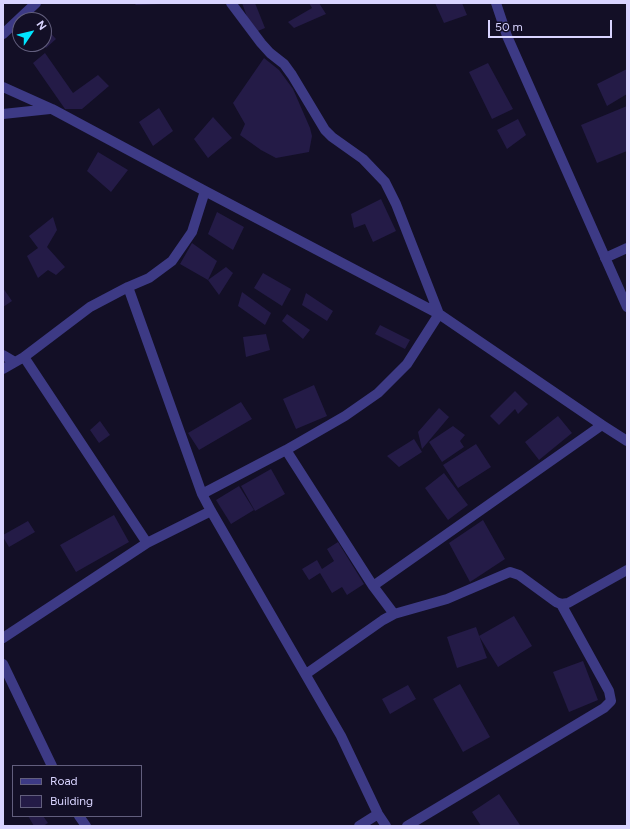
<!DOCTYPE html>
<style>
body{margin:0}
#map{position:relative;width:630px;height:829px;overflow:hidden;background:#130f26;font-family:Figtree,sans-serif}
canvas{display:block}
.frame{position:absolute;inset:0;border:4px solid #d9d4ff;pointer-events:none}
.legend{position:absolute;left:12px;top:765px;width:130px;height:52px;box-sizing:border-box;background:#130f26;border:1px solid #625e7d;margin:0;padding:5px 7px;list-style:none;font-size:12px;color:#d9d4ff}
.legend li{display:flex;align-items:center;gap:8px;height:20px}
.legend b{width:20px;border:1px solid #625e7d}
.north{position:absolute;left:12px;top:12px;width:40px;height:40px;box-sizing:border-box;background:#130f26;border:1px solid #625e7d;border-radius:50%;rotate:55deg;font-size:11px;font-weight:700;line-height:16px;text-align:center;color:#d9d4ff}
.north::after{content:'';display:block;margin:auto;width:14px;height:18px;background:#00e5ff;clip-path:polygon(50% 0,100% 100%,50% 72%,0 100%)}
.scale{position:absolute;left:488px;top:20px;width:124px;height:18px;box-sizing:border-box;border:2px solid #d9d4ff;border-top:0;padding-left:5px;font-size:12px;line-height:14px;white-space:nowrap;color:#d9d4ff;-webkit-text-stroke:3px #130f26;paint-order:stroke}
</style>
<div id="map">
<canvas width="630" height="829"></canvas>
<div class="frame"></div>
<ul class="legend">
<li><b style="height:5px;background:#3d3a85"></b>Road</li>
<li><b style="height:11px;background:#241b47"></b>Building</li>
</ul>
<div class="north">N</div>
<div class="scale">50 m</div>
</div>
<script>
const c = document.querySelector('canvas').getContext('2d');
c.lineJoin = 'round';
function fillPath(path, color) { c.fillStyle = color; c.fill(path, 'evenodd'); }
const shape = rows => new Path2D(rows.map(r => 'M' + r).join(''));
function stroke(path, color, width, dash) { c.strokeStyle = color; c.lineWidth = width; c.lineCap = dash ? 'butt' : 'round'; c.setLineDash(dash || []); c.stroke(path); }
fillPath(shape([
 [134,3,161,3,161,4,136,5],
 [242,3,255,3,265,28,253,33],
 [309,3,319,3,326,14,294,28,288,22,312,8],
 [435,3,462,3,467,15,444,23],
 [44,26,56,39,46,48,42,44,44,44],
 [45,53,73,93,98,75,109,86,82,109,65,109,33,63],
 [264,58,279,70,293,89,310,128,312,136,309,152,276,158,261,150,240,135,245,124,233,103],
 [488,63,513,109,492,119,469,72],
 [627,69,627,94,607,106,597,84],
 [627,106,627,151,597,163,581,125],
 [159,108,173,131,153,146,139,122],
 [213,117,232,138,208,158,194,139],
 [518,119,526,135,507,149,497,130],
 [98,152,128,170,111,192,87,171],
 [381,199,396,231,373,242,365,224,354,228,351,214],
 [217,212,244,227,233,250,208,234],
 [53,217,57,230,47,247,65,267,56,275,48,270,38,278,27,256,38,248,29,236],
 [192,243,217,261,208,280,226,267,233,273,219,295,208,280,180,264],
 [263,273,291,289,282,306,254,288],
 [3,288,12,301,3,307],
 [242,292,271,313,265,325,238,306],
 [306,293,333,311,327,321,302,305],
 [287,314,310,330,303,339,282,321],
 [380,325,410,340,405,349,375,334],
 [266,334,270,350,246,357,243,337],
 [314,385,327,416,296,429,283,399],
 [515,391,528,404,518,414,515,409,499,425,490,416],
 [241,402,252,419,199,450,188,433],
 [439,408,449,417,422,449,418,432],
 [558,416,572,433,539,460,525,442],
 [100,421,110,435,99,443,90,430],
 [453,426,465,435,460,441,464,447,442,462,429,442],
 [414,439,422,452,399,467,387,456],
 [476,444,491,467,458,488,443,465],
 [271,469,285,494,255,511,241,486],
 [444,473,468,505,448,520,425,488],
 [239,486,254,510,231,524,216,500],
 [114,515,129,542,76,572,60,545],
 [483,520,505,559,470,582,449,543],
 [28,521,35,532,9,547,3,537,3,535],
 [338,542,364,584,347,595,342,587,332,593,320,573,309,580,302,569,317,560,322,569,334,561,327,549],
 [514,616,532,646,498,667,479,636],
 [476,627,487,658,457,668,447,637],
 [583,661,598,700,569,712,553,672],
 [460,684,490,737,463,752,433,699],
 [408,685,416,699,390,714,382,699],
 [499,794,520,825,519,826,481,826,472,812],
 [28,816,43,816,48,823,43,826,34,826]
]), '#241b47');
stroke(shape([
 [3,34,36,3],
 [3,87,52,109,205,191,439,314,602,425,627,441],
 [3,114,50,109],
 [605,258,627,248],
 [128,287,202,494,211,511,341,736,378,814,386,826],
 [3,355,15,362],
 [24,357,147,543],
 [3,369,24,357,90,307,128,287,149,278,172,261,192,232,205,191],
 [286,450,373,586,394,614],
 [202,494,286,450,345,416,378,393,407,364,439,314,396,204,385,182,363,159,332,137,325,130,292,75,284,64,270,53,261,43,231,3],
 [373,586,602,425],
 [3,638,147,543,211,511],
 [3,664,52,766],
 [306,674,383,620,394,614,447,599,510,572,519,575,556,602,561,604,568,603,627,570],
 [79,816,86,826],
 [359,826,378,814],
 [407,826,604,708,611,701,609,691,561,604]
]), '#3d3a85', 10);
stroke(shape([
 [496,3,507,36,627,307]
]), '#3d3a85', 10);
</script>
